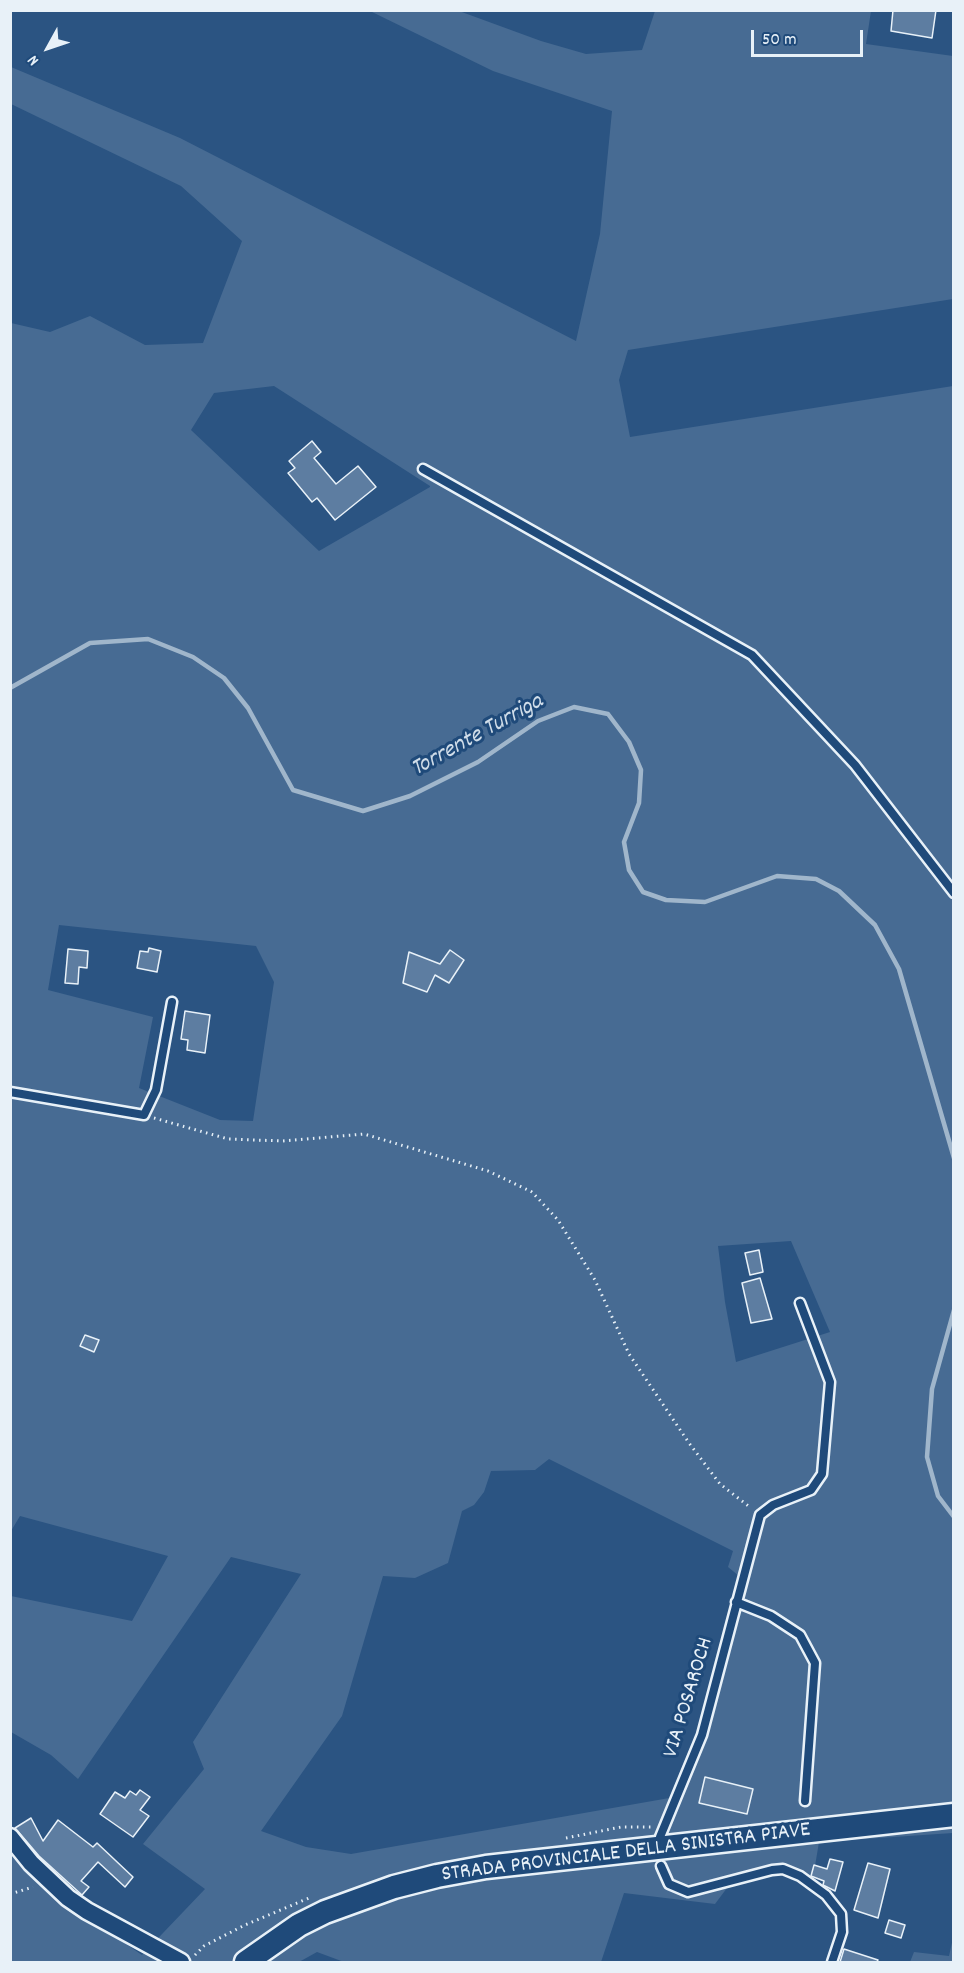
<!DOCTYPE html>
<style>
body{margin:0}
#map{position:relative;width:964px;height:1973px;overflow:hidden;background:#2b5482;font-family:Dekko,sans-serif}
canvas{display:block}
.frame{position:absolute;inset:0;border:12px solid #e8f1f8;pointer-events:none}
.north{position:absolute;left:18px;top:18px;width:60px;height:60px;-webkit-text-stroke:4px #1f4a7a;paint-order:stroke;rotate:230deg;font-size:16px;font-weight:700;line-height:24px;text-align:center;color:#e8f1f8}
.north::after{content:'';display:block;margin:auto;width:21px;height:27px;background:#e8f1f8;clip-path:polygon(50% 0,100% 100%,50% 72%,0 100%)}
.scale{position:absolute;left:751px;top:30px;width:112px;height:27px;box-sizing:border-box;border:3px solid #e8f1f8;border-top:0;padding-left:8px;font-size:18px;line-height:21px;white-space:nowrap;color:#e8f1f8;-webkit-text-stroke:4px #1f4a7a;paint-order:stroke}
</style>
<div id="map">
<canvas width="964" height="1973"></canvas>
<div class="frame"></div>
<div class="north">N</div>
<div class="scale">50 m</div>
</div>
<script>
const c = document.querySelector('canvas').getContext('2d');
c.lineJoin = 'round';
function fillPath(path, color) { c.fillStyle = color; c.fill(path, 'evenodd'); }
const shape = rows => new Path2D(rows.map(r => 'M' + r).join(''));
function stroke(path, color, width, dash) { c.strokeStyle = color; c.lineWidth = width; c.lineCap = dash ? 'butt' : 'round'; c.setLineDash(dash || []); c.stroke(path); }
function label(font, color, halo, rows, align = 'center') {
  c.font = font + ' Dekko,sans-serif'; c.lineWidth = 6; c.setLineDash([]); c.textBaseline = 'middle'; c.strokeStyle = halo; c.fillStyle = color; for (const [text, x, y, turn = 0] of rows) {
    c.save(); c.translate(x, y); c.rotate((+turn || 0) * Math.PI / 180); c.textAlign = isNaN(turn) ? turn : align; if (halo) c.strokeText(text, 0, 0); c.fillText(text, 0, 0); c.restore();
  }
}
fillPath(shape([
 [370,11,459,11,541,41,586,54,642,50,655,11,871,11,866,44,953,56,953,299,628,350,619,380,630,437,953,386,953,1833,819,1842,812,1884,783,1869,733,1880,715,1904,624,1893,601,1962,344,1962,317,1952,299,1962,11,1962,10,1837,77,1910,142,1955,205,1889,143,1844,204,1769,193,1742,301,1574,231,1557,78,1779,51,1755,11,1732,11,1596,132,1621,168,1556,20,1516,11,1531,11,323,50,332,90,316,145,345,203,343,242,241,181,186,11,104,11,67,180,138,576,341,600,234,612,111,493,71],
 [274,386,430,486,430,487,319,551,191,430,214,393],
 [59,925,256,946,274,982,253,1121,220,1120,139,1088,153,1017,48,990],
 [791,1241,830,1332,736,1362,725,1302,718,1246],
 [549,1459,733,1551,728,1567,739,1576,712,1699,675,1797,351,1854,306,1847,261,1831,342,1716,383,1576,415,1578,448,1563,462,1511,474,1505,484,1492,491,1471,535,1470],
 [953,1938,953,1962,910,1962,914,1952,949,1956]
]), '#476b93');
stroke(shape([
 [10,688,90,643,148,639,193,657,224,678,248,708,293,790,363,811,410,796,478,762,538,721,574,707,608,714,629,742,641,770,639,803,624,842,629,870,643,892,666,900,705,902,777,876,816,879,839,891,875,925,899,969,954,1158],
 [954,1310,932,1389,927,1457,938,1496,954,1517]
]), '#a0b6cb', 4.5);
const building = shape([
 [893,10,936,10,932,38,891,31,893,10],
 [312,441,321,452,314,458,336,484,358,466,376,487,335,520,317,498,312,502,288,473,295,468,289,461,312,441],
 [149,948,161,951,157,972,137,968,140,951,148,952,149,948],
 [68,949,88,951,87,968,79,967,78,984,65,983,68,949],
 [450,950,464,960,449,983,435,975,427,992,403,983,409,952,440,964,450,950],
 [185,1011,210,1015,205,1053,187,1050,188,1040,181,1039,185,1011],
 [759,1250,763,1272,750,1275,745,1253,759,1250],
 [760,1278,772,1319,751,1323,742,1283,760,1278],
 [85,1335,99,1340,94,1352,80,1346,85,1335],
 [705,1777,753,1789,747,1814,699,1803,705,1777],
 [140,1790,150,1797,140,1810,149,1816,133,1837,100,1814,115,1792,125,1798,130,1791,136,1795,140,1790],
 [31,1818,43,1841,58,1820,93,1847,97,1843,133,1877,125,1887,98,1862,81,1881,89,1887,82,1895,39,1856,15,1828,31,1818],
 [830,1859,843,1862,835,1891,823,1885,824,1881,811,1876,814,1865,827,1869,830,1859],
 [868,1863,890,1869,878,1918,854,1910,868,1863],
 [889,1920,905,1925,901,1938,885,1933,889,1920],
 [844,1949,878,1960,877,1962,840,1962,844,1949]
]);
fillPath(building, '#5d7da1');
stroke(building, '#e8f1f8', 1.5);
const service = shape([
 [423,469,752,655,855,765,954,893],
 [10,1092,144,1115,156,1090,172,1002],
 [736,1602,771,1616,800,1635,815,1663,805,1801],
 [660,1837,702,1735,760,1515,773,1505,811,1490,822,1474,830,1382,800,1303],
 [661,1866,669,1884,688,1892,772,1870,783,1869,800,1876,826,1895,841,1914,842,1932,832,1962]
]);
const minor = shape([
 [10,1837,31,1863,68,1898,87,1911,181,1962]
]);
const secondary = shape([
 [246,1962,299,1925,325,1912,394,1887,437,1876,486,1867,954,1815]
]);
stroke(service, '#e8f1f8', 13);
stroke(minor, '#e8f1f8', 21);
stroke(secondary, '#e8f1f8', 27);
stroke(shape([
 [154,1118,228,1139,283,1141,364,1134,488,1171,532,1192,558,1220,595,1280,629,1354,689,1443,720,1484,751,1508],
 [566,1838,621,1827,654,1827],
 [10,1894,33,1887],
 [195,1955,204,1946,245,1925,309,1898]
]), '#e8f1f8', 3, [1.5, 4.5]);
stroke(service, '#1f4a7a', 8);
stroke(minor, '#1f4a7a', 16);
stroke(secondary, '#1f4a7a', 22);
label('22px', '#e8f1f8', '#1f4a7a', [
 ["VIA POSAROCH",690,1698,-73],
 ["STRADA PROVINCIALE DELLA SINISTRA PIAVE",626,1854,-7]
]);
label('italic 24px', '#d0dde9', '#1f4a7a', [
 ["Torrente Turriga",478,737,-29]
]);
</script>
